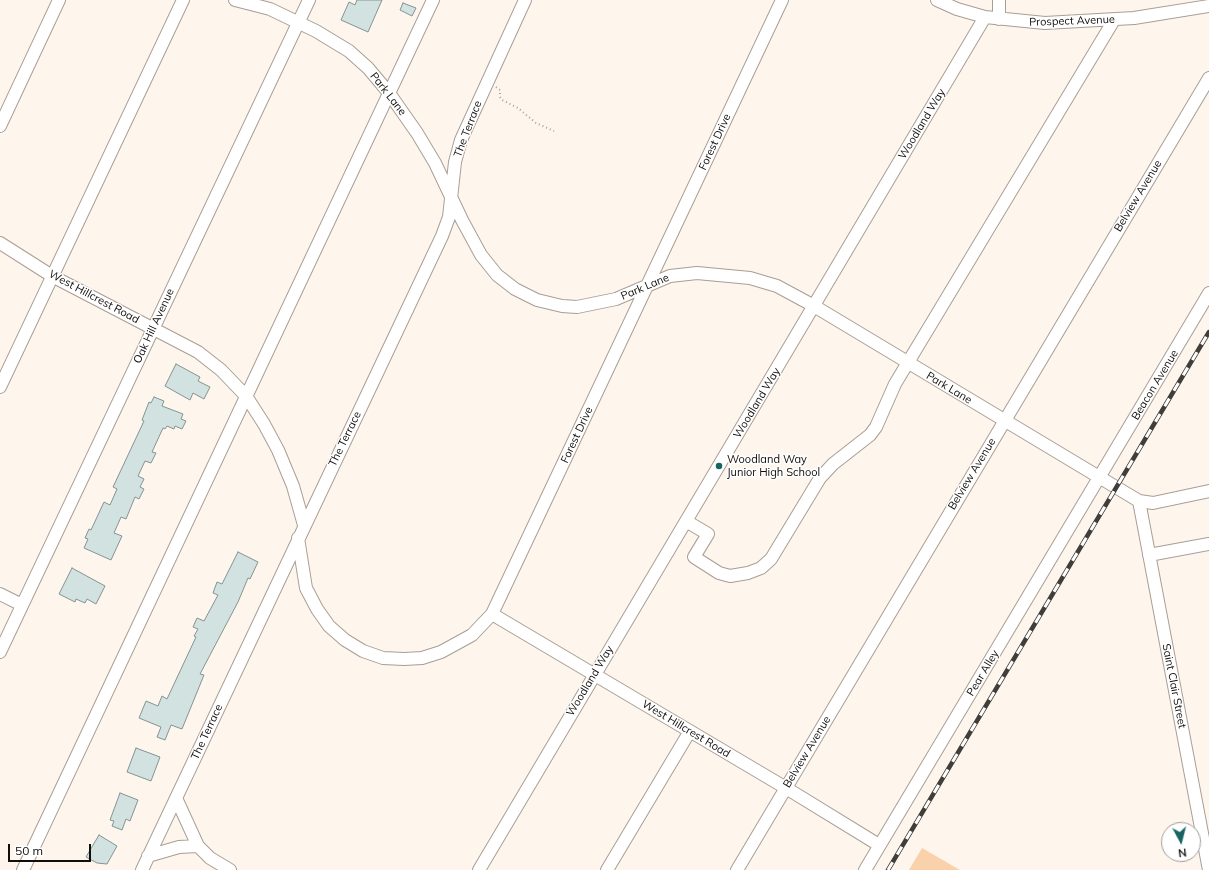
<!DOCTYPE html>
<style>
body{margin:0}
#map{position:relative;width:1209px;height:870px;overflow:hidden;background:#fef5ed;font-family:Mulish,sans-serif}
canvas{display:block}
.north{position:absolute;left:1161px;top:822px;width:40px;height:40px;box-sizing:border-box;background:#fff;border:1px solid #9f9e9d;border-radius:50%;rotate:173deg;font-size:11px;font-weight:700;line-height:16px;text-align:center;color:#100d0a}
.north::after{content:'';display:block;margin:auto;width:14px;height:18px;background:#176460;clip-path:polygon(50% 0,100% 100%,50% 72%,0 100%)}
.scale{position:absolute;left:8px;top:844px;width:83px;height:18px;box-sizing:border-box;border:2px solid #100d0a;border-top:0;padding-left:5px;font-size:12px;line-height:14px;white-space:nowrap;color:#100d0a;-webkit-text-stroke:3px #fff;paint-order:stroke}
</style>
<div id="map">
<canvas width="1209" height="870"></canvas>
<div class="north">N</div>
<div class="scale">50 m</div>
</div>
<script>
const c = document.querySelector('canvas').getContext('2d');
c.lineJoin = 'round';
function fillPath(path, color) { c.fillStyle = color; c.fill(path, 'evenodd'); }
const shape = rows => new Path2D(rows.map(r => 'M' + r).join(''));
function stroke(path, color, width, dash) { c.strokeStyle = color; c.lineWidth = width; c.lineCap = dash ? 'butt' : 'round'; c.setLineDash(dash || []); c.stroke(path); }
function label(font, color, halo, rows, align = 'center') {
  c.font = font + ' Mulish,sans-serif'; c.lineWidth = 3; c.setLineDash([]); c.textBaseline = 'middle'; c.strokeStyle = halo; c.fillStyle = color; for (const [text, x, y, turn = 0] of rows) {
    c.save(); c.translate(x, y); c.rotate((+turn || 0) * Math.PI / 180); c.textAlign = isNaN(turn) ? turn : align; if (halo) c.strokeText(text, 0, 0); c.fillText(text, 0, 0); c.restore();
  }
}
fillPath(shape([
 [922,848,960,870,909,870]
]), '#f9d1ab');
const building = shape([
 [357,0,382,0,368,32,341,20,349,2,355,5,357,0],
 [403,3,416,8,412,16,400,10,403,3],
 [176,364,200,377,198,381,210,387,204,399,193,393,190,400,165,386,176,364],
 [154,397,164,401,162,406,183,414,181,419,186,421,182,429,175,426,174,429,167,426,165,429,163,428,152,452,156,453,151,463,145,461,138,476,144,479,140,487,144,489,139,499,135,497,126,519,121,517,114,533,122,536,111,560,84,548,88,539,85,538,89,529,91,530,104,502,110,505,117,489,113,487,144,421,142,420,149,402,151,403,154,397],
 [238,552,258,562,250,579,248,578,238,602,200,674,204,675,182,729,171,725,165,740,157,737,161,727,139,718,146,701,158,706,162,696,167,699,196,637,194,636,198,629,193,627,197,618,204,621,218,595,213,593,217,582,222,584,238,552],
 [72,568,105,586,96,604,87,599,85,603,76,599,75,602,59,594,72,568],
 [136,748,160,757,151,781,127,772,136,748],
 [120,793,138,800,130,821,126,819,122,830,112,826,114,821,110,820,120,793],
 [99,835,117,846,107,864,97,863,86,857,99,835]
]);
fillPath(building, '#d2e2e1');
stroke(building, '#849392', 1);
const minor = shape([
 [235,0,270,9,316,31,349,51,368,68,389,93,417,133,435,163,462,220,481,255,497,275,515,289,537,300,562,306,577,307,616,299,670,276,697,273,750,278,777,286,814,306,1139,501,1153,503,1209,491],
 [937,0,957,9,985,17,1045,23,1134,18,1209,6],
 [999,19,999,0],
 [0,126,59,0],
 [0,243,52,276,198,352,221,370,246,396,264,424,278,450,293,486,304,525],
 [0,387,183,0],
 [1139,501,1209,870],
 [686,521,708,534,694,557,719,573,730,576,748,573,761,568,771,559,820,478,833,464,870,435,876,427,895,384,1114,20],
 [298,538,306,588,317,609,329,626,345,640,363,651,383,658,404,659,422,658,441,652,472,635,492,614,782,0],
 [1149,555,1209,544],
 [0,594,22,605],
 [492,614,786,788,879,845],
 [0,652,309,0],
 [176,798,198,846,210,858,230,870],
 [148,856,179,847,198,846],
 [23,870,433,0],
 [142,870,442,236,449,217,455,162,461,140,525,0],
 [479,870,985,17],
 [607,870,690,731],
 [737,870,1209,78],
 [865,870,1209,293]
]);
stroke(minor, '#a89e95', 14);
stroke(shape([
 [496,87,500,90,500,97,502,100,518,108,536,123,554,131]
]), '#a7a09a', 2, [1, 3]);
stroke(minor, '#fff', 12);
const rail = shape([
 [888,870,1209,332]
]);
stroke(rail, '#413d39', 4.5);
stroke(rail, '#fff', 3, [9]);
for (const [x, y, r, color] of [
 [719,466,4,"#176460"]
]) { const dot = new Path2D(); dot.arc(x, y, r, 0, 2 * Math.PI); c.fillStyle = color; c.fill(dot); stroke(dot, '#fff', 1.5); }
label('11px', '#100d0a', '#fff', [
 ["Prospect Avenue",1072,21,-2],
 ["Park Lane",388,94,52],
 ["Woodland Way",922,124,-59],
 ["The Terrace",468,129,-69],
 ["Forest Drive",715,142,-65],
 ["Belview Avenue",1138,196,-59],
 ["Park Lane",645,287,-23],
 ["West Hillcrest Road",94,297,28],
 ["Oak Hill Avenue",154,326,-65],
 ["Beacon Avenue",1155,385,-59],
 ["Park Lane",949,388,31],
 ["Woodland Way",757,403,-59],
 ["Forest Drive",577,435,-65],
 ["The Terrace",345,439,-64],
 ["Belview Avenue",972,474,-59],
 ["Pear Alley",983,673,-59],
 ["Woodland Way",590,681,-59],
 ["Saint Clair Street",1174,686,79],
 ["West Hillcrest Road",686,729,31],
 ["The Terrace",207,732,-65],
 ["Belview Avenue",807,752,-59]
]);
label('11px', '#100d0a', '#fff', [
 ["Woodland Way",727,460],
 ["Junior High School",727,473]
], 'left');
</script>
